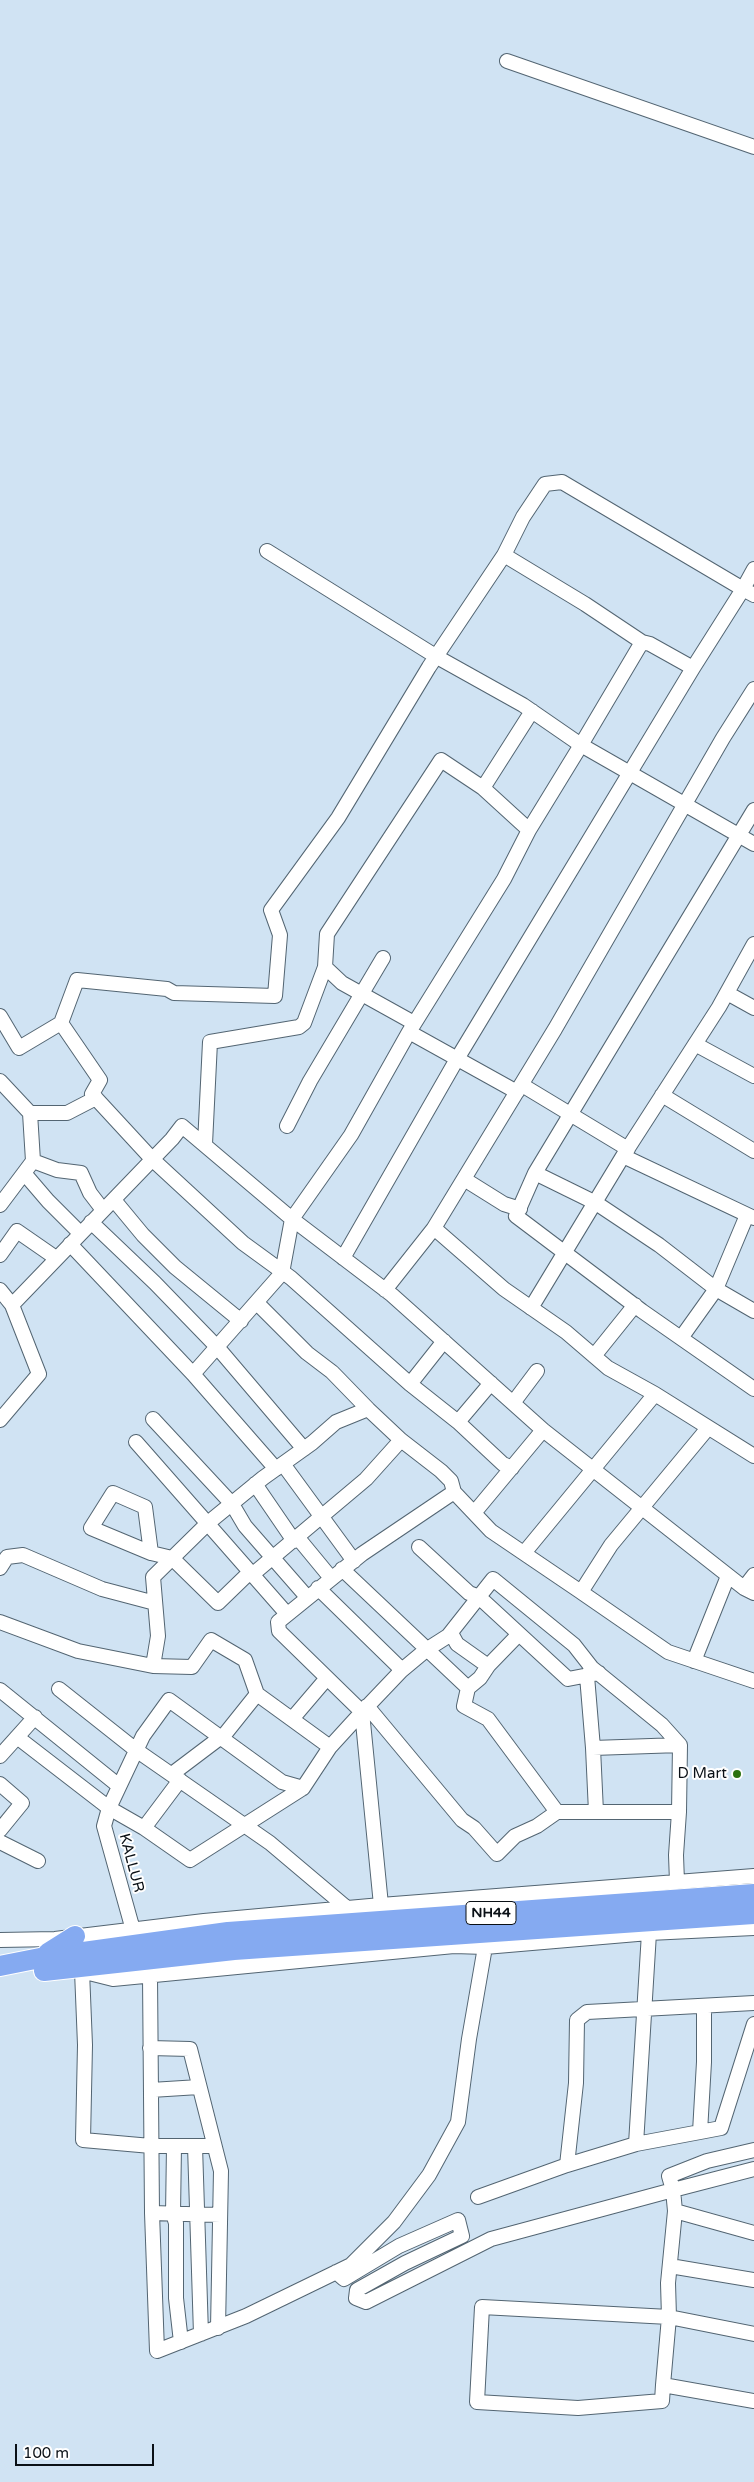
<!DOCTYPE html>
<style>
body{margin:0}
#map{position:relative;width:754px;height:2482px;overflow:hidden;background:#d0e3f3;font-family:"Varela Round",sans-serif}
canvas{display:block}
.scale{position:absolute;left:15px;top:2444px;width:139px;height:22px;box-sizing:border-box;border:2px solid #0a1016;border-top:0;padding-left:6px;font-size:15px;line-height:18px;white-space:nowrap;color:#0a1016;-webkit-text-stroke:4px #fff;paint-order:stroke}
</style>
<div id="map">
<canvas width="754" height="2482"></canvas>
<div class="scale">100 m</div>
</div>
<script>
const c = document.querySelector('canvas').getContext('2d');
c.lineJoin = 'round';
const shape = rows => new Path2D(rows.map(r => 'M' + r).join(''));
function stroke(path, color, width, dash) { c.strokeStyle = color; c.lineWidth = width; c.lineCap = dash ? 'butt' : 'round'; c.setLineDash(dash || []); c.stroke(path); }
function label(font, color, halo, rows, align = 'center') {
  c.font = font + ' "Varela Round",sans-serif'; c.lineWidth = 4; c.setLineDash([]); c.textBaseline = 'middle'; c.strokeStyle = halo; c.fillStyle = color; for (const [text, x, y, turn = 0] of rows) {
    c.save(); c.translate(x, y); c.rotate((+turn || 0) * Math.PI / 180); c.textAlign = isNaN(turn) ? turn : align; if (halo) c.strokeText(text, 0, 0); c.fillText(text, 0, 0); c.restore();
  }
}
const minor = shape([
 [507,61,754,147],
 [267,551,437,657,523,705,581,745,642,642],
 [504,555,585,604,642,642,650,644,693,668],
 [754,569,743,589,754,595],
 [754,689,723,738,555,1029,434,1228,504,1289,566,1332,608,1368,655,1394,754,1456],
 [483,788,532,711],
 [754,810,535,1173,596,1203,659,1245,716,1289,754,1311],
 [325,967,342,983,414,1023],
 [727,993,754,1008],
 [0,1016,19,1048,61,1023,100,1080,92,1094,152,1159,243,1243,291,1278,410,1384,458,1422,503,1464,512,1468],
 [61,1023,77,980,167,989,174,993,275,996,280,935,271,910,338,818,429,667,504,555,523,517,545,484,562,482,743,589,693,668,457,1059,343,1258],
 [409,1032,517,1092],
 [695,1044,754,1076],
 [0,1081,30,1113,67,1113,96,1098],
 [522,1085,628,1149],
 [662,1095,754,1151],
 [30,1113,33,1161,57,1170,81,1173,90,1193,103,1210],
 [287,1126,310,1081,383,958],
 [205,1144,210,1042,299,1027,304,1023,325,967,327,934,441,760,483,788,529,830],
 [623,1156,754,1218],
 [33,1161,24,1173,48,1201,80,1233],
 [535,1173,516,1216,642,1311,754,1389],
 [464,1179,504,1204,520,1209],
 [114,1200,143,1235,175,1267,241,1321],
 [0,1205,24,1173],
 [91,1222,155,1283,218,1348,304,1449],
 [70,1244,193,1374,276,1469],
 [0,1255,17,1231,56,1258],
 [0,1290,12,1305],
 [385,1290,434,1228],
 [257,1303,307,1353,332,1372,368,1409],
 [531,1308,623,1156,719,1007,754,944],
 [681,1338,716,1289,747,1215],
 [594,1356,635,1305],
 [193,1374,282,1273,292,1219,351,1135,409,1032,504,879,529,830,581,745,754,844],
 [410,1384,444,1341],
 [513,1403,537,1371],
 [153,1419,232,1504,245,1526,307,1597],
 [0,1420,39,1374,12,1305,172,1139,182,1126,292,1219,392,1295,543,1430,744,1588,754,1593],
 [458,1422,491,1383],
 [708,1428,611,1545,581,1592,668,1652,754,1681],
 [136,1442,287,1614],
 [283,1464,354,1561],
 [255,1484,294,1541],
 [474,1513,543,1430],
 [298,1538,331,1578],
 [419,1547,469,1593,479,1597,568,1679,599,1673],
 [151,1553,91,1528,113,1493,145,1507,151,1553,172,1558,218,1603,250,1572],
 [524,1553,655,1394],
 [0,1568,7,1557,23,1555,102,1589,155,1603],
 [342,1569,468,1688,480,1678,488,1666],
 [253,1574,366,1479,401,1440],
 [318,1588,402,1670,426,1650,448,1636,493,1579,574,1645,592,1668,662,1725,680,1745,679,1812],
 [744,1588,754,1575],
 [0,1622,78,1651,153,1666,158,1636,153,1577,208,1523,263,1478,312,1443,336,1422,368,1409,401,1440,441,1471,451,1481,454,1492,491,1531,581,1592],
 [451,1633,457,1644,488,1666,519,1634],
 [694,1661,728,1576],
 [153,1666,192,1667,211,1640,245,1660,257,1694,225,1734,172,1774],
 [592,1668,587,1676,593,1748,596,1812],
 [402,1670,362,1712,279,1631,278,1622,362,1554,454,1492],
 [468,1688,464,1706,488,1719,557,1812],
 [59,1689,136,1750,270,1843,347,1908],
 [0,1690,119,1786],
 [257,1694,330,1747,362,1712,381,1905],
 [367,1706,462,1820,474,1828,497,1854,515,1836,537,1826,557,1812,679,1812,676,1855,677,1882],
 [292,1719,327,1678],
 [17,1737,109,1808,144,1828,190,1860,303,1788],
 [593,1748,680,1745],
 [0,1756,35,1717],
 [0,1784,22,1803,0,1830],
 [144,1828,180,1780],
 [0,1842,38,1861],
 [133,1930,104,1826,109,1808,143,1736,169,1700,282,1782,303,1788,330,1747],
 [0,1940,55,1939,204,1921,381,1905,754,1876],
 [81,1971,113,1979,454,1946,485,1947,649,1933,754,1928],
 [82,1971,85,2045,83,2140,151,2146,214,2146],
 [150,1976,152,2213,157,2351,246,2316,351,2265,394,2222,429,2175,458,2122,469,2039,485,1947],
 [704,2006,704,2062,700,2132,721,2128,754,2024],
 [150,2048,190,2049,221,2171,218,2328],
 [151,2090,199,2087],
 [636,2144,649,1933],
 [174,2146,173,2214,176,2223,176,2298,181,2342],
 [195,2146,201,2334],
 [754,2150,707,2161,669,2176,673,2190,754,2169],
 [567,2165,636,2144,700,2132],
 [478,2197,567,2165,576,2083,577,2020,587,2012,754,2003],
 [152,2213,220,2215],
 [754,2233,675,2211,668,2283,669,2317,754,2334],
 [670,2266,754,2280],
 [336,2272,344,2279,399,2246,458,2220,462,2236,405,2263,357,2290,356,2298,366,2302,491,2239,673,2190,675,2211],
 [663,2385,662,2401,578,2408,477,2402,482,2307,669,2317,663,2385,754,2401]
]);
const highway = shape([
 [48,1953,75,1936],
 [0,1966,40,1958,228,1932,754,1894],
 [44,1971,234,1950,754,1914]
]);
stroke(minor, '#536572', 16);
stroke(highway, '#fff', 22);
stroke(minor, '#fff', 14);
stroke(highway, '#85aaf1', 20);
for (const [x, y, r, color] of [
 [737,1774,5,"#2b710f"]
]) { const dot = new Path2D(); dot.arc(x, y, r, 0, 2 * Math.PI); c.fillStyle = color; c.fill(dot); stroke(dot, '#fff', 2); }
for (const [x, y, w] of [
 [491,1913,50]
]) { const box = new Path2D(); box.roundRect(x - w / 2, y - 11.5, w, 23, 4); c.fillStyle = '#fff'; c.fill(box); stroke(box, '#0a1016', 1); }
label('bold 14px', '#0a1016', null, [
 ["NH44",491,1913]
]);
label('15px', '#0a1016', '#fff', [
 ["D Mart",727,1774]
], 'right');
label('15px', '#0a1016', '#fff', [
 ["KALLUR",131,1863,75]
]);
</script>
